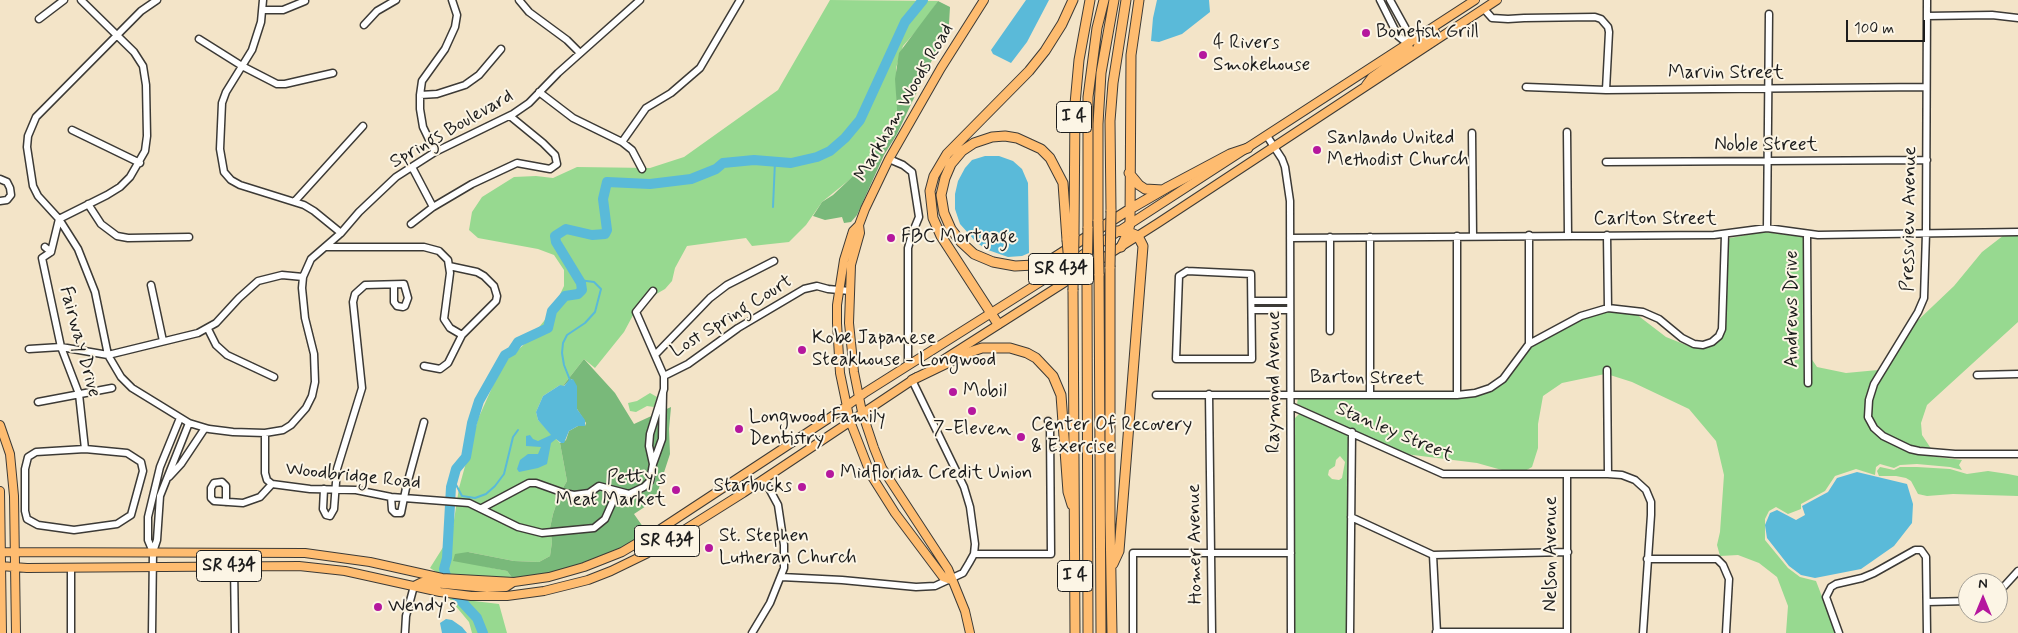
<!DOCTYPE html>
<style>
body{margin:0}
#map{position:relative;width:2018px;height:633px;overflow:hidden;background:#f3e4c8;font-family:Mynerve,sans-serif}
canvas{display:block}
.north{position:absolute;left:1958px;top:573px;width:50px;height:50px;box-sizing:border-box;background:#fcf5e5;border:1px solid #a29e95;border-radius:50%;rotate:0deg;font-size:14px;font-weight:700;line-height:20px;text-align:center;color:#1c1c1c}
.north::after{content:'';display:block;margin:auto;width:18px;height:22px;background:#b5179e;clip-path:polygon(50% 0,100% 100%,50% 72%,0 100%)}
.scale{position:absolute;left:1846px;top:20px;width:79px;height:22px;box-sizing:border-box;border:2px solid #1c1c1c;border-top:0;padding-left:6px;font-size:15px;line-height:18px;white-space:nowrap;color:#1c1c1c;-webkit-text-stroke:4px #fcf5e5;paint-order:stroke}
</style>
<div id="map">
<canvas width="2018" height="633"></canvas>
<div class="north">N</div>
<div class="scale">100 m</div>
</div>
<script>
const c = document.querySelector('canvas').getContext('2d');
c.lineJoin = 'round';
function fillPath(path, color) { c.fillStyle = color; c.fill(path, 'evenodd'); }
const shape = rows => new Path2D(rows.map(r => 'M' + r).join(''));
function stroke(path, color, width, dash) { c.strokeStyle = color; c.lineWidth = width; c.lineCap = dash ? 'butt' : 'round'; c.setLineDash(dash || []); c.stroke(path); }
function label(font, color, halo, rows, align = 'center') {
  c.font = font + ' Mynerve,sans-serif'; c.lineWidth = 4; c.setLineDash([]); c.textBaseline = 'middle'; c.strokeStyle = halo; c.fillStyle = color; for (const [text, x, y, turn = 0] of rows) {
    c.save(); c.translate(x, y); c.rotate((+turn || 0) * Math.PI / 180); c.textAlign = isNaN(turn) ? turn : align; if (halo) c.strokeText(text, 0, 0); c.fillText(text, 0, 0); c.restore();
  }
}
fillPath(shape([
 [830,0,938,1,924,22,903,46,896,68,897,109,893,124,878,149,854,176,822,202,806,225,789,242,752,246,746,238,687,246,675,268,672,281,665,289,639,304,624,332,595,368,584,359,562,387,560,385,543,396,536,412,538,420,560,443,567,481,560,493,553,514,550,528,552,542,550,556,539,562,514,561,468,552,483,566,507,571,513,579,441,575,430,568,452,533,459,488,478,419,503,363,528,341,552,311,564,286,564,270,554,255,538,249,478,238,469,230,472,212,482,197,514,177,536,176,553,178,577,167,650,168,684,157,778,90],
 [1764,232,1804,237,1806,386,1811,385,1811,358,1817,367,1846,373,1878,370,1887,357,1866,399,1866,418,1869,427,1882,439,1909,452,1929,456,1962,460,1959,465,1962,470,1950,467,1917,464,1900,465,1894,468,1880,464,1876,467,1875,475,1856,469,1835,476,1825,491,1801,504,1801,509,1788,514,1776,507,1769,511,1765,519,1765,540,1788,568,1800,577,1816,581,1836,633,1786,633,1788,606,1777,577,1759,563,1738,555,1720,556,1717,545,1720,532,1724,475,1716,441,1689,409,1632,382,1610,375,1610,367,1605,367,1605,374,1562,383,1543,396,1538,424,1538,448,1532,467,1523,472,1509,472,1477,463,1405,454,1297,404,1298,398,1301,396,1455,399,1475,396,1491,391,1504,381,1531,346,1582,319,1609,311,1636,314,1666,337,1691,347,1711,346,1721,338,1728,242,1730,238],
 [2004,235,2018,235,2018,322,1927,405,1921,423,1922,435,1932,450,1910,446,1884,433,1876,426,1871,417,1871,401,1877,385,1913,325,1954,286,1982,252],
 [650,393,657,397,654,407,647,406,636,412,630,411,628,403,637,401],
 [1300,413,1349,434,1347,633,1295,633,1294,419],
 [1340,456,1345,462,1342,478,1339,480,1332,479,1328,475,1329,470,1335,466,1336,460],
 [1880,467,1894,470,1900,467,1917,467,1950,469,1967,474,1988,471,2008,474,2018,476,2018,496,1953,494,1927,496,1918,494,1911,481,1906,478,1896,476,1879,476,1877,471],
 [449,598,499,604,507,633,472,633,469,622]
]), '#97d990');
fillPath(shape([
 [938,1,950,7,949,24,897,134,884,155,857,215,851,222,844,223,842,217,825,220,813,216,822,202,833,195,867,163,893,124,897,109,895,79,899,53],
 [584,359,615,393,634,424,671,407,669,429,670,454,655,500,634,514,648,534,596,560,549,574,513,579,507,571,453,561,455,554,468,552,514,561,539,562,550,556,552,542,550,528,553,514,560,493,567,481,560,443,562,443,566,440,569,431,578,426,585,426,586,423,577,409,577,389,572,379,562,387]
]), '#79b97a');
fillPath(shape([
 [1026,0,1049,0,1027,42,1011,63,993,54,991,50],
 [1157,0,1209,0,1210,12,1182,34,1159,42,1151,41,1153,18],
 [985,156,999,156,1013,161,1022,169,1028,183,1029,253,1022,256,1008,257,988,250,977,243,960,224,955,209,955,194,958,181,965,168,972,160],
 [573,379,577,386,577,409,585,420,585,426,578,426,569,431,564,443,561,443,556,439,551,443,547,464,538,468,519,472,517,469,520,460,528,454,538,454,541,447,526,446,526,436,530,435,533,439,538,441,551,435,538,420,536,412,543,396,560,385,564,386,569,380],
 [1857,472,1907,484,1913,504,1912,523,1894,546,1861,569,1815,578,1801,575,1789,566,1767,538,1765,525,1770,513,1777,510,1796,520,1805,515,1802,506,1828,492,1837,478],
 [446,619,452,620,462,627,467,633,442,633,440,623]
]), '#5abad9');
stroke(shape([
 [773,207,775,161],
 [570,380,564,365,562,353,563,343,567,335,585,323,595,312,601,289,594,282,579,280],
 [453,479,462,496,475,498,486,494,495,486,504,474,513,437,518,430]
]), '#5abad9', 2);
stroke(shape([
 [483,633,477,618,450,589,444,569,447,558,451,487,456,469,466,457,472,423,479,401,505,355,512,351,518,342,548,328,552,311,565,296,578,294,582,290,581,283,556,242,555,236,566,229,592,235,605,234,607,230,603,199,607,182,650,184,691,179,716,169,723,163,754,160,791,163,817,157,830,151,845,138,860,120,905,22,923,0]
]), '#5abad9', 10);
const minor = shape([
 [81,0,134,52,143,66,146,85,147,136,145,151,130,177,120,187,107,195,59,219,51,252,42,258,61,347,79,394,85,449],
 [157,0,141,11,36,117,28,136,27,147,33,186,38,196,59,219,78,249,95,292,108,355,121,377,132,388,189,423,209,429,233,432,265,433,283,430,291,425,306,408,312,396,315,382,314,354,305,318,302,288,303,277,311,259,341,233,359,212,396,177,435,152,513,114,529,103,558,73,640,0],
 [263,0,261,22,252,50,226,92,222,103,220,149,224,172,231,180,240,185,304,205,314,211,341,233],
 [519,0,529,12,567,40,580,53],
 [1380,0,1398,36,1408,44],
 [1390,0,1406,29,1408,44],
 [1927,0,1926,233,1924,298,1918,312,1874,384,1869,400,1868,417,1874,428,1883,436,1910,449,1919,451,1955,454,2018,454],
 [1484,9,1492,18,1508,19,1524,18,1595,17,1601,19,1608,27,1609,32,1606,90],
 [264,10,283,10,305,1],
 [1927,16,1992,15,2018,18],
 [39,19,64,0],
 [364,25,377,11,396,0],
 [199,39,242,66,277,84,285,84,333,73],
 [1526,87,1606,90,1926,87],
 [539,92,573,118,622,142,632,150,642,169],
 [420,95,437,94,465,85,479,75,501,49],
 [72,130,140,163],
 [1567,132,1568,235],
 [1472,133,1473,236],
 [1267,136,1282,159,1285,167,1290,201,1291,633],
 [622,142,646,108,671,93,700,68,740,0],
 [435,152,423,127,420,109,420,95,422,81,445,49,455,27,457,15,452,0],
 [889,159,903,165,912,172,919,217,912,234,908,248,908,365],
 [1606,162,1927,160],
 [412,167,433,207],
 [0,179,7,182,10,188,11,195,7,200,0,201],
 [295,201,363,126],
 [88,204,101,224,117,236,128,238,189,237],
 [411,224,433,207,472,184,517,163,550,169,557,164,555,155,543,143,510,116],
 [1767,228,1769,14],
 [1807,234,1808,383],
 [1607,235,1608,308],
 [1457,236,1457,395],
 [1330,237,1330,331],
 [1370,237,1370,394],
 [1290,238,1714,235,1767,228,1818,235,2018,232],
 [45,247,51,252],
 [325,247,424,247,439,251,448,260,450,273,444,319,450,328,462,335],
 [1187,271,1251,274,1252,359,1176,359,1179,276,1187,271],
 [151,285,163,341],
 [1252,301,1290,301],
 [1252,310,1290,310],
 [208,329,216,345,227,355,274,377],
 [1529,344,1529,235],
 [29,349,61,347,108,355,198,333,216,323,239,298,258,281,282,275,303,277],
 [655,355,710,298,727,285,774,261],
 [424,366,440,369,448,363,462,335,496,301,497,296,494,286,484,276,477,272,449,266],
 [1607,370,1608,474],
 [1977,375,2018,374],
 [664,376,688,364,738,328,804,289,817,286,828,289,850,291],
 [1209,394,1212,633],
 [1156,395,1457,395,1475,393,1490,388,1503,379,1529,344,1581,316,1608,308,1643,312,1659,319,1682,338,1694,344,1703,345,1712,342,1719,336,1722,329,1725,235],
 [38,402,112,388],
 [1291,406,1443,474,1608,474,1622,475,1635,480,1646,490,1651,502,1651,515,1643,633],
 [265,433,265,473,267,480,272,484,310,489,356,490,391,497,469,503,518,527,542,533,594,528,605,519,617,492],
 [85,449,127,453,141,462,143,471,131,515,117,524,74,530,38,525,27,519,25,511,25,469,28,457,36,452,85,449],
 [653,464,662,439,663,393],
 [1567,474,1567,633],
 [169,477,181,464,205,428],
 [324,489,323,509,326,515,330,516,334,509,337,469,362,388,353,302,355,294,365,285,404,284,408,298,405,306,403,307,397,306,394,302,394,285],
 [391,497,392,510,395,513,401,513,406,488,424,422],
 [226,502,226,486,222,482,214,483,211,488,211,498,214,501,243,503,260,497,272,484],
 [482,508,529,483,536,483,564,493,574,495,589,493,599,486,629,494,644,487,650,481,653,464,649,446,650,434,664,389,664,376,636,312,653,291],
 [1351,517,1433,555,1568,552],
 [153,552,148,540,148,517,160,467,180,418],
 [974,554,1051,554,1050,426,1048,421],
 [1433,555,1437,633],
 [1647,559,1717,559,1723,565,1729,579,1726,633],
 [234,565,235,633],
 [71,568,71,633],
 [781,577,842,580,916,587,935,586,963,573,969,563,974,554,975,544,970,507,964,487,912,380],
 [1998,593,2018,571],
 [1927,602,1968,601],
 [1436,632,1567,632],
 [152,633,153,552,157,540,160,496,189,423],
 [405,633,406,616,414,586],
 [752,633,770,603,784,568,784,545,778,505,764,479],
 [1133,633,1133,553,1291,553],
 [1350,633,1352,432],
 [1839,633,1826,597,1831,587,1836,584,1862,578,1874,573,1915,550,1921,550,1926,557,1927,633]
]);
const major = shape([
 [1414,54,1419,44,1435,32],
 [1366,85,1372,77,1406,53,1409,48,1408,44],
 [859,225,853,231,844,260,837,305,837,323,840,373,850,421,871,475,895,513,943,577,951,580],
 [935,365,1158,223,1497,0],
 [0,425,10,454,14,496,16,633],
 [0,491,2,633],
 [0,552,305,553,370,562,442,578,514,582,549,577,584,567,622,552,659,530,837,413,866,392,1045,279,1475,0],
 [0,566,27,568,299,566,345,571,440,592,471,596,507,596,544,591,588,580,611,571,646,554,743,493,917,377],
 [414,586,422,582,487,588,506,587,512,583],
 [970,633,965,611,948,569,882,468,874,448,862,412,854,372,849,323,851,265,860,233,859,225,865,209,889,159,941,68,984,0]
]);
const highway = shape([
 [1129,173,1139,185,1145,189,1163,190],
 [1111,211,1110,121,1113,83,1126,0],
 [1098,221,1098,124,1101,73,1114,0],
 [1088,228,1088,97,1097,28,1104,0],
 [1074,236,1075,104,1079,60,1090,0],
 [1067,240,1063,183,1050,158,1041,149,1017,138,1005,136,992,137,974,143,962,151,951,164,945,178,941,195,944,213,951,229,961,242,974,254,993,262,1015,266,1034,265,1052,259,1130,209,1168,187,1230,154,1248,148],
 [1121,247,1128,233,1130,223,1131,55,1139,0],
 [1110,267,1110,521,1112,633],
 [1099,274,1101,633],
 [1087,282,1088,633],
 [1073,290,1075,633],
 [998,324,941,236,933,218,930,191,934,176,947,154,1029,71,1045,51,1062,24,1073,0],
 [912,380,970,352,982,348,1010,348,1027,353,1036,358,1053,376,1061,395,1068,492,1072,505],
 [1113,564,1119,551,1143,246,1138,236,1131,233,1117,231]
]);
stroke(minor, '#3c3a36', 9);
stroke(major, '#3c3a36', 10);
stroke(highway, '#3c3a36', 11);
stroke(minor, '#fff', 6);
stroke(major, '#febc70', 8);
stroke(highway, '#febc70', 9);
const highwayBridge = shape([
 [1098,221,1099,274],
 [1067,240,1069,263],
 [1110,267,1111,211],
 [1087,282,1088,228],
 [1073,290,1074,236]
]);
stroke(highwayBridge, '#3c3a36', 11, []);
stroke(highwayBridge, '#febc70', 9);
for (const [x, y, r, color] of [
 [1366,33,5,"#b5179e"],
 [1203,55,5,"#b5179e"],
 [1317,150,5,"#b5179e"],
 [891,238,5,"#b5179e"],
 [802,350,5,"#b5179e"],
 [953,392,5,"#b5179e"],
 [972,411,5,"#b5179e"],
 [739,429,5,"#b5179e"],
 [1021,437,5,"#b5179e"],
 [830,474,5,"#b5179e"],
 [802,487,5,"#b5179e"],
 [676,490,5,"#b5179e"],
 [709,548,5,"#b5179e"],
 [378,607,5,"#b5179e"]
]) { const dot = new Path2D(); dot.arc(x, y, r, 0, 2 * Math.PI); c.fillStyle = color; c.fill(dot); stroke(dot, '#fcf5e5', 2); }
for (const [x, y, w] of [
 [1074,117,35],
 [1061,269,65],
 [667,541,65],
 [229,566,65],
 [1075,576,35]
]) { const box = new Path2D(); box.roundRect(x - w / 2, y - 15.5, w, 31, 4); c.fillStyle = '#fcf5e5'; c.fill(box); stroke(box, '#1c1c1c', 1); }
label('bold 18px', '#1c1c1c', null, [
 ["I 4",1074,117],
 ["SR 434",1061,269],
 ["SR 434",667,541],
 ["SR 434",229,566],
 ["I 4",1075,576]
]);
label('19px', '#1c1c1c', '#fcf5e5', [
 ["Bonefish Grill",1376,33],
 ["4 Rivers",1213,44],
 ["Smokehouse",1213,66],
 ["Sanlando United",1327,139],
 ["Methodist Church",1327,161],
 ["FBC Mortgage",901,238],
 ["Kobe Japanese",812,339],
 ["Steakhouse - Longwood",812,361],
 ["Mobil",963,392],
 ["Longwood Family",749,418],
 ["Dentistry",749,440],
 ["Center Of Recovery",1031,426],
 ["& Exercise",1031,448],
 ["7-Eleven",972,430,"center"],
 ["Midflorida Credit Union",840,474],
 ["Petty's",666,479,"right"],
 ["Meat Market",666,501,"right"],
 ["Starbucks",792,487,"right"],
 ["St. Stephen",719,537],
 ["Lutheran Church",719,559],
 ["Wendy's",388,607]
], 'left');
label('19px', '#1c1c1c', '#fcf5e5', [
 ["Marvin Street",1726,74],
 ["Markham Woods Road",905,103,-60],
 ["Springs Boulevard",452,130,-30],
 ["Noble Street",1766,146],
 ["Pressview Avenue",1910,219,-89],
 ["Carlton Street",1655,220],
 ["Andrews Drive",1793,309,-90],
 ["Lost Spring Court",732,317,-32],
 ["Fairway Drive",79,342,75],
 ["Barton Street",1367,379,1],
 ["Raymond Avenue",1275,382,-90],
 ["Stanley Street",1394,433,23],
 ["Woodbridge Road",353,477,6],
 ["Homer Avenue",1196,544,-91],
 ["Nelson Avenue",1552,554,-90]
]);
</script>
